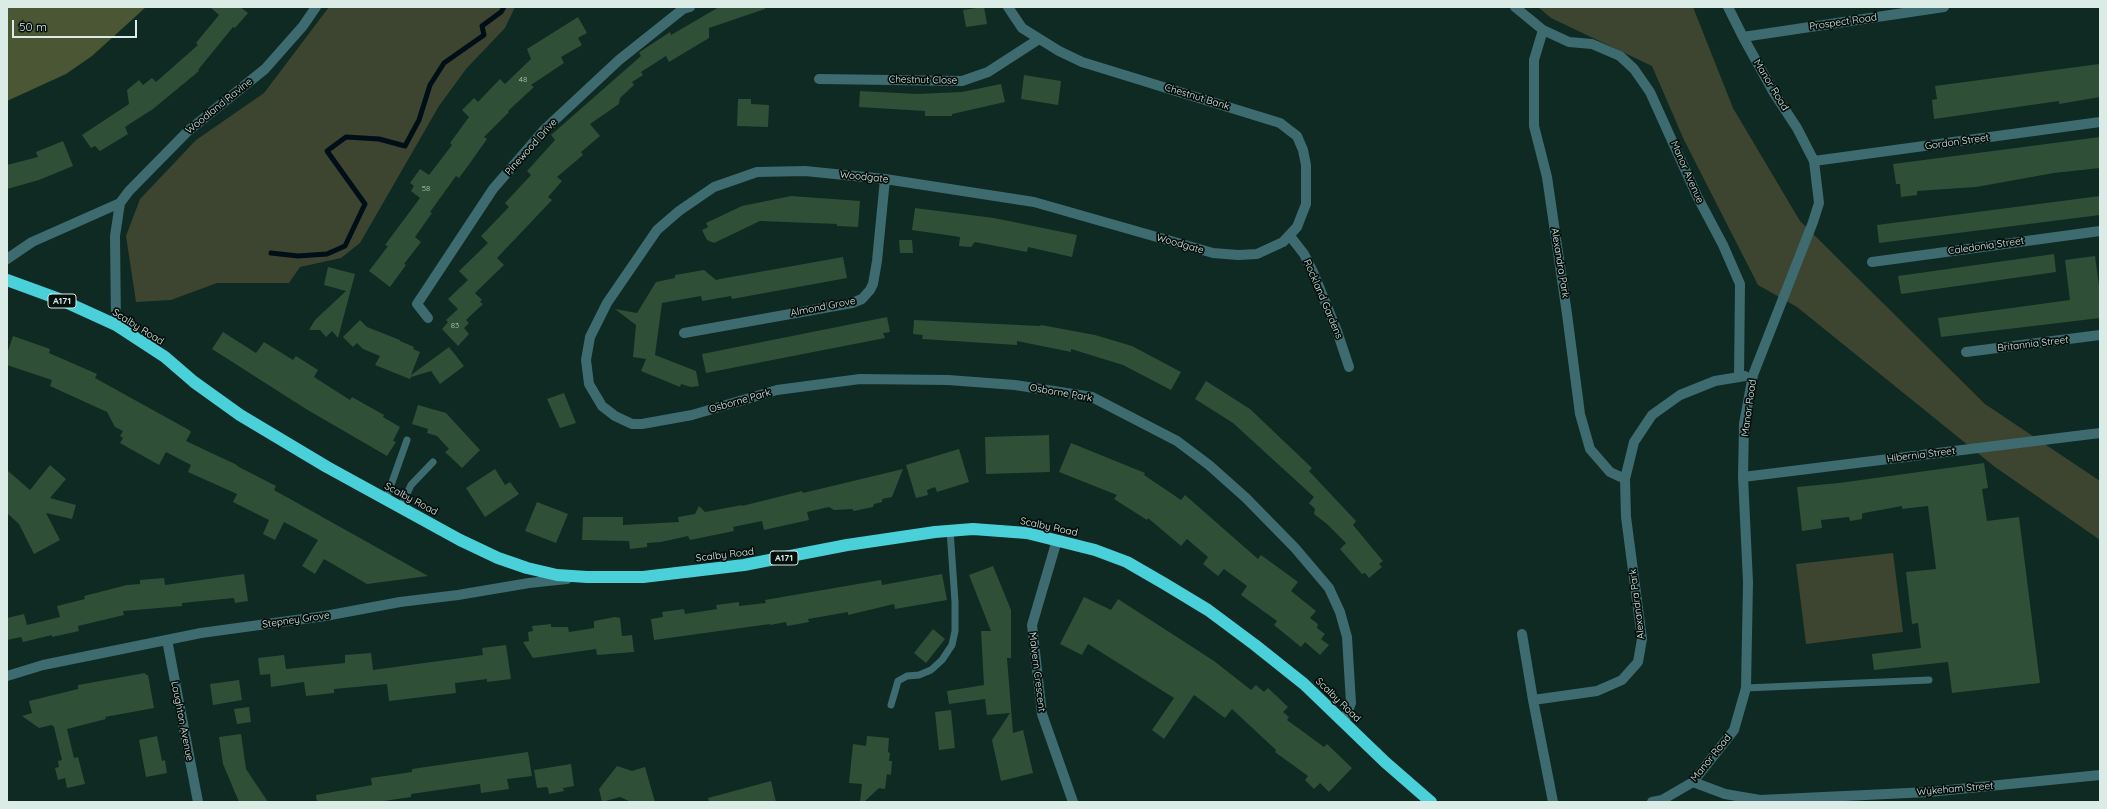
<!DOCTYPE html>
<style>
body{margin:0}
#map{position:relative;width:2107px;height:809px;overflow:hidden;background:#0e2a23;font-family:Quicksand,sans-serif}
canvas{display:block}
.frame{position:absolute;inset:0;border:8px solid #dbebe6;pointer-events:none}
.scale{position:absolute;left:12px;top:20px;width:125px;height:18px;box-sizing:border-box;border:2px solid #dbebe6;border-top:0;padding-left:5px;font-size:12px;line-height:14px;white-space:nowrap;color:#dbebe6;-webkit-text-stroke:3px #05100d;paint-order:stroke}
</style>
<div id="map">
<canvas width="2107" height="809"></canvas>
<div class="frame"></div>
<div class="scale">50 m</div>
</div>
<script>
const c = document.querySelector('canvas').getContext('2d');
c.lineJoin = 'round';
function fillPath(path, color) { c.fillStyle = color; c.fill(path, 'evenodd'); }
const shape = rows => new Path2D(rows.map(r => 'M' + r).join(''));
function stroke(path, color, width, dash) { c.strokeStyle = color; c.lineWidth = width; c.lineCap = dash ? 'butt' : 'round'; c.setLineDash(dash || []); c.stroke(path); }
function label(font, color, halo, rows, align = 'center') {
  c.font = font + ' Quicksand,sans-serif'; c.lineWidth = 3.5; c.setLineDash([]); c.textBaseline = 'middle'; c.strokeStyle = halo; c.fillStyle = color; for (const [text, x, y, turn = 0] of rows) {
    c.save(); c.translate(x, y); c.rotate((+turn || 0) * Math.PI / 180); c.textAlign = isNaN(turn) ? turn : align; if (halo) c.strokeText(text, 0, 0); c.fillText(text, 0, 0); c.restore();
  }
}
fillPath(shape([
 [329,7,515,7,505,28,466,69,439,106,360,243,341,258,300,267,289,283,217,283,171,300,136,302,126,236,140,199,196,140,264,93],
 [1538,7,1693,7,1733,108,1800,221,1985,404,2100,481,2100,540,1995,467,1797,307,1758,285,1684,140,1652,66,1551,18],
 [1893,553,1903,632,1806,644,1796,564]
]), '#3d4430');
fillPath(shape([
 [7,7,146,7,92,56,66,74,7,101]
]), '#4a5634');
stroke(shape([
 [271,253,298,256,327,254,345,246,365,204,327,151,346,137,379,139,405,146,419,120,430,85,444,63,484,35,482,26,501,12,504,7]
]), '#000f17', 5);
fillPath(shape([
 [210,7,240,7,248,13,235,28,233,27,198,70,199,71,153,109,125,127,128,134,100,151,95,146,91,148,82,135,129,104,127,90,139,80,143,85,152,78,156,82,198,45,196,43,219,15],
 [719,7,765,7,765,9,709,28,709,38,669,62,666,56,641,72,643,75,632,82,634,85,620,98,619,104,590,124,600,136,581,152,583,155,557,177,562,181,548,197,552,200,497,258,504,265,475,293,482,300,480,302,483,304,466,320,469,323,464,328,469,334,458,346,442,329,448,322,446,320,458,309,448,299,468,280,459,271,488,243,481,236,509,207,505,203,531,175,527,171,555,140,551,135,641,56,639,53,641,51,670,32,671,35],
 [984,7,987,24,966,27,963,10],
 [578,17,587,33,578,38,582,45,561,57,564,63,531,85,534,87,508,111,509,112,484,137,487,139,470,163,459,178,456,176,430,212,432,213,415,237,421,242,404,264,406,265,390,287,369,271,388,246,385,245,420,198,411,191,414,186,410,183,420,169,429,175,452,145,450,143,469,117,462,110,474,98,478,102,500,79,505,84,531,59,527,49],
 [2099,64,2100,97,2059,104,2059,101,1934,119,1932,100,1937,99,1935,86],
 [1024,75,1061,81,1058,105,1021,99],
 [1001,84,1005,102,952,114,952,116,925,116,925,111,859,107,860,91,917,94,962,92],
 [738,99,751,99,751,104,769,105,768,127,737,126],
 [2100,137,2100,168,2054,173,1976,187,1917,191,1917,195,1901,197,1900,184,1896,184,1893,164],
 [63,141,73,166,39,180,7,189,7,165,38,157,36,152],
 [791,196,860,201,858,227,837,226,837,224,760,221,714,243,707,240,702,230,708,227,706,223,742,206],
 [2100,196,2100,215,1879,243,1877,225],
 [915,208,994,218,1077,235,1072,257,1028,247,1027,252,975,242,971,247,959,246,960,237,912,230],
 [899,240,912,240,913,253,900,253],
 [2054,254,2056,272,1901,294,1898,276],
 [2095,256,2100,293,2100,318,1941,337,1938,318,2070,300,2065,260],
 [843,257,847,278,732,299,731,296,702,301,701,296,662,303,655,355,696,371,699,386,691,387,681,384,680,387,641,371,646,359,633,357,636,325,615,309,637,313,656,282,675,278,675,275,704,270,716,280,720,279],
 [328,267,355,274,338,338,332,331,326,337,320,330,309,330,315,320,346,291,324,285],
 [887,317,890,332,883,333,885,338,706,373,702,354],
 [360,320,367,327,400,340,400,341,414,347,413,349,420,352,411,375,449,347,464,366,440,384,431,371,411,377,410,379,375,365,380,356,363,349,357,343,353,347,343,337],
 [914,320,1040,326,1041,325,1095,335,1132,346,1181,372,1171,390,1123,365,1071,349,1071,352,1017,341,1017,345,922,339,923,335,913,334],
 [223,332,256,353,264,342,293,360,296,356,318,370,314,377,350,400,352,397,384,415,383,417,400,427,393,441,396,442,387,456,306,409,212,349],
 [13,336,50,349,49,353,97,374,95,378,189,430,191,432,186,441,237,465,237,466,276,486,274,490,428,576,367,584,324,559,315,574,302,566,318,540,284,522,275,540,263,534,269,520,233,502,237,494,188,472,191,465,166,452,159,465,120,443,123,438,120,436,123,431,115,427,107,412,50,386,52,380,7,365,7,354],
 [1206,381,1250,409,1312,468,1309,471,1356,521,1353,525,1383,561,1379,564,1382,567,1369,578,1365,573,1362,574,1340,549,1346,543,1327,524,1314,514,1315,509,1309,503,1314,497,1233,423,1195,399],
 [564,393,576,423,560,428,547,399],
 [418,405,446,413,480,450,462,468,445,452,449,449,437,436,427,433,428,429,412,424],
 [1049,435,1050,472,986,474,985,437],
 [1071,443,1145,473,1144,475,1181,500,1185,495,1258,559,1261,555,1298,582,1291,591,1316,611,1310,618,1318,624,1317,628,1325,634,1321,639,1329,645,1320,655,1305,642,1301,647,1274,625,1277,621,1241,595,1247,586,1224,569,1218,576,1203,564,1208,557,1187,539,1181,546,1148,518,1147,520,1114,499,1117,495,1059,472],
 [959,449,969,482,937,492,935,487,927,490,928,495,916,498,906,465],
 [1984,463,1988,488,1982,489,1987,521,2019,517,2040,683,1952,693,1948,662,1874,670,1872,654,1921,648,1918,623,1912,624,1906,572,1936,569,1928,506,1902,509,1902,506,1864,513,1862,514,1862,519,1850,521,1849,517,1821,520,1822,528,1802,531,1797,487,1839,483],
 [50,465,66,479,50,498,76,505,72,519,46,513,60,540,34,554,19,524,7,513,7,470,30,490],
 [495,469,505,485,510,482,519,494,485,517,466,488],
 [903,469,892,497,882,499,882,502,874,504,873,507,854,511,852,509,834,510,829,507,807,512,809,520,764,530,762,521,733,527,734,531,690,540,688,536,661,542,647,543,647,547,630,549,629,541,582,540,583,517,623,517,623,525,679,522,678,517,695,514,699,506,705,512,742,505,742,506,802,491,803,493],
 [537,502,568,514,556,543,525,531],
 [993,566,1011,610,1011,658,1007,658,1013,733,1023,730,1033,773,1001,781,992,740,1010,713,987,715,985,699,949,704,947,691,984,685,981,631,991,631,969,575],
 [244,574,248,601,235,603,234,598,213,600,182,603,182,606,123,611,124,615,78,626,79,631,52,637,52,635,23,642,21,637,7,640,7,618,24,614,27,625,60,617,57,606,85,599,84,596,127,585,140,584,140,580,164,578,165,585],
 [942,574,947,600,895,609,894,604,848,615,848,612,808,619,809,622,787,626,786,622,770,625,770,624,654,640,651,619,663,617,662,612,684,609,685,614,717,609,716,605,739,602,739,606,766,603,765,600,881,580,882,585],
 [1084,597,1111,610,1118,599,1214,661,1251,690,1256,685,1264,692,1268,688,1288,707,1283,712,1289,717,1287,720,1324,747,1327,744,1352,768,1329,792,1320,783,1314,789,1305,780,1308,776,1275,752,1276,750,1232,709,1225,718,1194,695,1164,739,1152,730,1174,698,1088,644,1082,655,1060,644],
 [615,617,620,618,622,636,632,635,634,652,597,655,596,649,533,658,523,642,529,641,528,632,533,631,532,626,551,624,551,627,568,627,569,632,594,628,594,621],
 [933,629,945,639,926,663,914,653],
 [506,645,511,679,487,682,487,679,455,683,456,693,389,701,387,684,334,689,334,693,306,696,304,682,271,687,270,674,260,675,258,658,284,655,286,669,345,663,345,655,371,653,373,670,483,655,482,648],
 [145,673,146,675,148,675,154,708,105,717,106,719,67,729,74,758,78,757,85,784,67,788,65,778,58,780,55,768,59,767,58,761,62,760,54,727,52,725,39,728,22,716,32,713,29,701,78,689,78,685],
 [239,680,242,700,213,705,210,684],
 [249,707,251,722,237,724,234,709],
 [951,710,955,748,939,750,935,712],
 [241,734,246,769,268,802,239,802,223,764,219,737],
 [157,736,162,761,165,760,167,773,146,777,139,740],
 [867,736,889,738,888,752,890,753,889,761,892,761,891,775,887,774,885,789,879,788,864,802,860,802,862,784,849,783,853,744,866,746],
 [528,752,532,776,507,779,509,789,481,793,480,784,411,794,411,797,377,802,317,802,316,795,372,785,371,778,412,772,412,769],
 [571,764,574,786,563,788,564,791,549,794,548,788,546,787,537,788,534,770],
 [617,766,632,771,645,767,655,802,631,802,620,797,602,802,599,789],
 [771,781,776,802,709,802,708,798]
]), '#304f37');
stroke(shape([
 [386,499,407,440],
 [401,507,411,485,433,462],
 [1746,688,1929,680],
 [891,705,898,681,907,676,919,675,931,670,942,660,952,645,955,631,955,602,950,530]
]), '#3d6b6f', 7);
stroke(shape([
 [1008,7,1022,28,1059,51,1082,62,1280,123,1289,130,1297,136,1303,150,1306,165,1306,204,1297,227,1283,242,1257,254,1238,255,1213,253,1034,202,885,179,805,171,757,172,714,187,679,211,657,230,607,303,590,337,586,360,589,384,602,406,615,416,632,424,642,424,692,415,777,390,860,379,948,380,1015,385,1092,397,1177,441,1209,465,1246,498,1295,548,1329,588,1340,612,1347,637,1351,703,1344,722],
 [1515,7,1543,30,1569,42,1592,44,1620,56,1634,69,1650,92,1697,196,1723,245,1740,284,1739,377],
 [1543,30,1534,60,1534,126,1547,177,1567,314,1580,414,1590,449,1610,472,1625,479,1626,517,1642,639,1638,662,1622,680,1597,691,1533,700,1553,802],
 [1743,37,1944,7],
 [819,79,962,81,988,72,1039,39],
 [1814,161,2100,122],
 [1290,236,1304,254,1313,272,1337,331,1349,367],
 [7,259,32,242,120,203],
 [1872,262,2100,231],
 [428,318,417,304,493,189,544,130,619,60,683,9,690,7],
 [116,325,115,236,120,203,129,191,188,131,265,69,303,26,316,7],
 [684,333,852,303,862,299,870,290,873,284,877,261,885,179],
 [1966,352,2100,335],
 [1743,477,2100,433],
 [1625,479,1634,442,1652,415,1680,395,1715,381,1745,376],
 [1057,540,1032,625,1042,714,1073,802],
 [1522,634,1533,700],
 [167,640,198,802],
 [7,676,43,665,201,633,325,616,400,602,458,595,529,583,567,579],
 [1693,782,1725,794,1760,800,1929,792,2100,775],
 [1652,802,1662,800,1693,782,1734,730,1746,688,1748,582,1743,477,1744,424,1753,375,1813,222,1819,203,1814,161,1797,128,1774,93,1743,37,1728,7]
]), '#3d6b6f', 10);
stroke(shape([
 [7,280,59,299,116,325,165,357,194,382,240,415,327,467,460,540,498,558,527,568,557,575,587,577,643,577,744,565,847,545,935,532,973,529,1027,533,1095,550,1127,562,1165,584,1208,610,1255,645,1304,684,1385,762,1431,802]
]), '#49d0d9', 12);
label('8px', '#b0c4ba', null, [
 ["48",523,80],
 ["58",426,189],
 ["83",455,326]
]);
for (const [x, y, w] of [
 [62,301,28],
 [784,558,28]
]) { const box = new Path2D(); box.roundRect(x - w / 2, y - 7, w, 14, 3); c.fillStyle = '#05100d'; c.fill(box); stroke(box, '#dbebe6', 1); }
label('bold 9px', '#dbebe6', null, [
 ["A171",62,301],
 ["A171",784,558]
]);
label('10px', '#dbebe6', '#05100d', [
 ["Prospect Road",1843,22,-8],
 ["Chestnut Close",923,80,1],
 ["Manor Road",1771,85,59],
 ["Chestnut Bank",1197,97,17],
 ["Woodland Ravine",219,106,-39],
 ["Gordon Street",1957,142,-8],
 ["Pinewood Drive",531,147,-48],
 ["Manor Avenue",1687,172,66],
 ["Woodgate",864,177,6],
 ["Woodgate",1180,244,16],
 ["Caledonia Street",1986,246,-8],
 ["Alexandra Park",1560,263,81],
 ["Rockland Gardens",1323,299,67],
 ["Almond Grove",823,307,-11],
 ["Scalby Road",138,327,32],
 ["Britannia Street",2033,344,-7],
 ["Osborne Park",1061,393,10],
 ["Osborne Park",740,401,-16],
 ["Manor Road",1749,408,-82],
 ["Hibernia Street",1921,455,-7],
 ["Scalby Road",411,499,28],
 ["Scalby Road",1049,527,12],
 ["Scalby Road",725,555,-7],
 ["Alexandra Park",1637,604,-97],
 ["Stepney Grove",296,620,-8],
 ["Malvern Crescent",1037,672,83],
 ["Scalby Road",1338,700,44],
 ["Laughton Avenue",182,721,79],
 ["Manor Road",1711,758,-51],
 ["Wykeham Street",1955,789,-5]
]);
</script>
